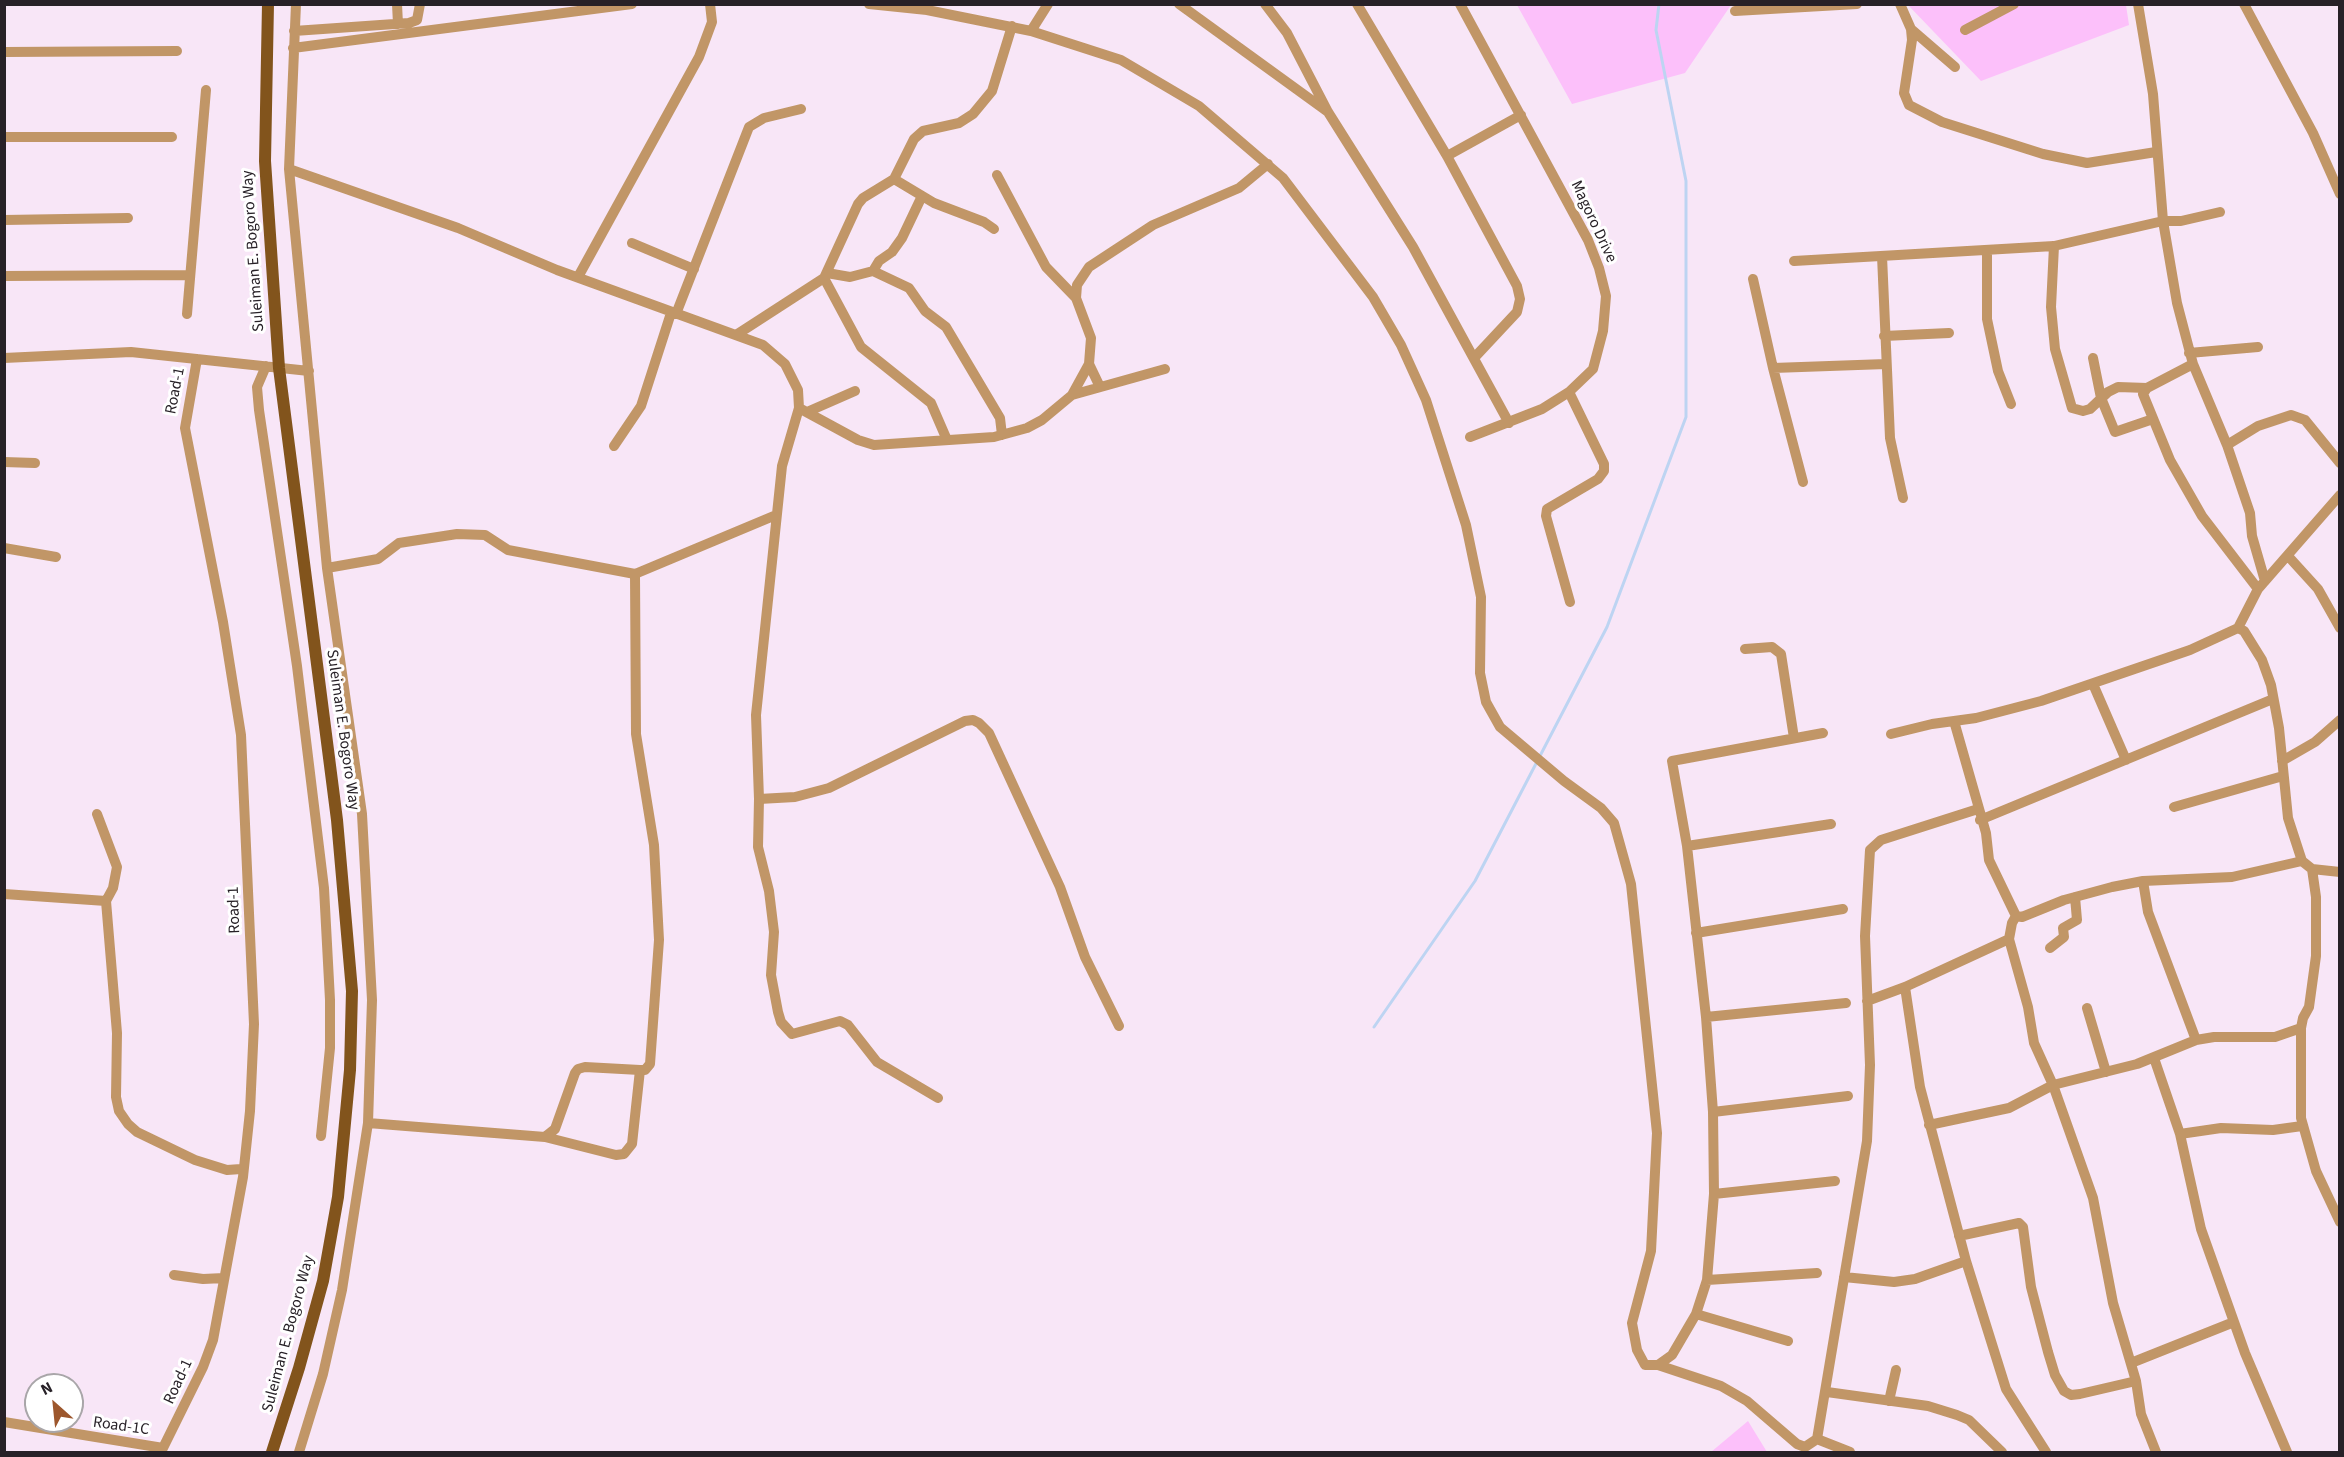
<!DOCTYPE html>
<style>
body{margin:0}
#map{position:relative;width:2344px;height:1457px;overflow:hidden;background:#f8e6f7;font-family:"Source Sans 3",sans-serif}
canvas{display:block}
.frame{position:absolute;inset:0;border:6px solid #272127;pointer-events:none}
.north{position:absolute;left:24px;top:1373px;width:60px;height:60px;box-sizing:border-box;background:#fff;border:2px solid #a9a6a9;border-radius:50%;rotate:333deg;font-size:16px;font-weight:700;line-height:24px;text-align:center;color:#272127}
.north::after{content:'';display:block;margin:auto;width:21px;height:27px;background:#9d572d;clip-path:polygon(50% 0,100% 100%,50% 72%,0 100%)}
</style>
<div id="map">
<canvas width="2344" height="1457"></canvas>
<div class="frame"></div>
<div class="north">N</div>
</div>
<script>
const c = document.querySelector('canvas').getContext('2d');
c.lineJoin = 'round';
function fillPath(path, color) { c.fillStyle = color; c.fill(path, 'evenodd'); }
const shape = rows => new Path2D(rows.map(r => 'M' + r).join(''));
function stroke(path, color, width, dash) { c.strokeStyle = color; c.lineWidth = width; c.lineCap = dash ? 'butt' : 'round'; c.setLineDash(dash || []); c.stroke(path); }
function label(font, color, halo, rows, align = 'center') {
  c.font = font + ' "Source Sans 3",sans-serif'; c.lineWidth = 6; c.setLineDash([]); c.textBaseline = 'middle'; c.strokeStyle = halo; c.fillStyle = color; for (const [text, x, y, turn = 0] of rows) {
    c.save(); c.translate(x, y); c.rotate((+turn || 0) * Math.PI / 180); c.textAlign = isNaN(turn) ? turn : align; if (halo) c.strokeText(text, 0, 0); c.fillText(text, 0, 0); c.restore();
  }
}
fillPath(shape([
 [1517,5,1731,5,1685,73,1572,104],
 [1908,5,2126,5,2129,25,1981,81],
 [1748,1421,1767,1452,1711,1452]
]), '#fcc0fa');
stroke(shape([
 [1374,1027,1475,881,1607,627,1686,417,1686,181,1656,30,1659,4]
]), '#bdd4f2', 3);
stroke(shape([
 [296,4,289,169,327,568,362,814,372,1000,368,1123,342,1290,323,1374,299,1452],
 [397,4,398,24],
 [869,4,927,10,1031,31,1121,60,1199,106,1283,178,1373,297,1401,345,1426,400,1466,525,1481,597,1480,673,1486,702,1500,727,1564,781,1601,808,1614,823,1631,884,1657,1133,1651,1251,1632,1323,1637,1350,1645,1365,1658,1365,1672,1355,1696,1314,1707,1280,1714,1194,1713,1112,1706,1017,1687,846,1672,761,1823,733],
 [1179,4,1328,112],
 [1265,4,1287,33,1328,112,1413,247,1509,423],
 [1357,4,1447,156,1517,286,1520,299,1517,312,1474,358],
 [1460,4,1588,240,1599,268,1606,296,1603,331,1593,369,1569,392,1542,409,1470,437],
 [1900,4,1911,29,1912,40,1904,93,1909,105,1942,122,2043,154,2087,163,2156,152],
 [2138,4,2153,94,2163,221,2177,303,2193,364,2227,445,2250,513,2252,536,2265,581],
 [2244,4,2313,133,2340,194],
 [1735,11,1857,4],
 [1911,29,1955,67],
 [1965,30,2014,4],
 [294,31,409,23,417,20,420,4],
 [1031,31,1048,4],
 [293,48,632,4],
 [4,52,177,51],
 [4,137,172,137],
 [1447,156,1521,115],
 [289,169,458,228,557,270,763,345,785,364,798,390,799,408,782,466,756,715,759,799,758,847,769,891,774,932,771,975,778,1012,781,1022,792,1034,840,1021,848,1025,877,1062,938,1098],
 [997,175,1046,267,1076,298],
 [894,179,934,203,984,222,994,229],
 [4,220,128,218],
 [632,243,694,269],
 [2054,246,2051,307,2055,349,2072,408,2083,411,2090,409,2108,392,2118,387,2147,388],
 [1987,251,1987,319,1998,371,2011,404],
 [1882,256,1890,438,1903,498],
 [1794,261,2054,246,2163,221,2181,221,2220,212],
 [873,271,879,261,892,252,902,238,922,196],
 [827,273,850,277,873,271,909,288,925,311,946,327,1000,418,1002,435],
 [4,276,188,275],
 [578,277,699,57,712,22,710,4],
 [824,278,861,347,931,403,947,440],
 [1753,279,1773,368,1803,482],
 [187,314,206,90],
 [676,314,749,127,764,118,801,109],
 [736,335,824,278,858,204,863,198,894,179,914,139,923,131,959,123,973,114,992,91,1012,26],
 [1884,336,1949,333],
 [2189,353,2258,347],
 [4,358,131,352,309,371],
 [2093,358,2101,398,2115,432,2153,419],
 [1089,364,1100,387],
 [2193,364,2147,388,2143,394,2170,460,2202,516,2258,589],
 [266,366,257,387,259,410,297,666,324,888,330,1000,330,1048,321,1136],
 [1773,368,1886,364],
 [1569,392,1604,464,1604,471,1598,479,1547,509,1546,516,1570,602],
 [1072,395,1165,369],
 [799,408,858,440,874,445,994,437,1027,428,1042,420,1072,395,1089,364,1091,338,1076,298,1077,285,1089,267,1153,225,1239,188,1268,164],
 [807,412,855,391],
 [2227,445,2258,426,2291,415,2305,420,2340,463],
 [614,446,641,406,671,313],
 [4,462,35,463],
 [4,548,56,557],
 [2288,556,2318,589,2340,628],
 [327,568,378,559,399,543,457,534,485,535,508,550,635,574,776,515],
 [2238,628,2258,589,2340,495],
 [1745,649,1772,647,1781,654,1794,738],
 [2093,684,2126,760],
 [1954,721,1986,833,1989,860,2016,916],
 [1891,734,1932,724,1976,718,2041,701,2190,650,2238,628,2244,631,2262,660,2271,685,2279,728,2288,818,2302,861,2312,869,2340,872],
 [2282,761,2315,742,2340,720],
 [759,799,795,797,829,788,965,721,973,720,979,723,989,733,1060,887,1085,957,1119,1026],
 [2174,807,2283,776],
 [97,814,117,867,113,888,106,901,117,1033,116,1097,119,1111,128,1124,137,1132,195,1160,227,1170,241,1169],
 [1980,820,2273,699],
 [1687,846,1831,824],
 [2312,869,2316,897,2316,956,2309,1007,2303,1018,2301,1028,2301,1118,2316,1171,2340,1222],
 [2143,881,2148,912,2196,1040],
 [4,894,106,901],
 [2016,916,2022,917,2064,900,2112,887,2143,881,2232,877,2302,861],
 [1696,933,1843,909],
 [2050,948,2064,937,2063,928,2077,920,2075,897],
 [1905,987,1920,1087,1966,1261,2006,1389,2046,1452],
 [1867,1001,1905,987,2009,939],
 [2087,1008,2106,1072],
 [1706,1017,1846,1003],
 [2154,1058,2180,1134,2221,1128,2273,1130,2302,1126],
 [1713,1112,1848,1096],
 [368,1123,545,1137,616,1155,624,1154,632,1144,640,1070],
 [1929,1125,2009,1108,2053,1085,2137,1064,2196,1040,2214,1037,2275,1037,2301,1028],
 [2180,1134,2201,1229,2245,1353,2287,1452],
 [545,1137,555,1129,575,1073,578,1069,585,1067,640,1070,645,1070,650,1064,659,940,654,845,636,734,635,574],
 [1714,1194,1835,1181],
 [1959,1236,2019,1223,2023,1227,2031,1287,2048,1352,2055,1375,2064,1391,2071,1395,2080,1394,2136,1381,2113,1303,2093,1198,2053,1085,2034,1043,2028,1007,2009,939,2012,923,2016,916],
 [174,1275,203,1279,224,1278],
 [1844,1277,1894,1282,1915,1279,1966,1261],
 [1707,1280,1817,1273],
 [1696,1314,1788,1341],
 [2131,1363,2234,1322],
 [1658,1365,1721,1386,1747,1401,1797,1444,1805,1447,1817,1439,1867,1141,1870,1065,1865,936,1870,850,1881,840,1978,809],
 [2136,1381,2141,1414,2156,1452],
 [1827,1392,1928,1406,1957,1415,1969,1420,2002,1452],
 [1889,1401,1896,1370],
 [4,1422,163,1448],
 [1817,1439,1850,1452],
 [161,1452,203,1367,213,1340,243,1177,250,1111,254,1024,241,735,223,622,185,428,197,359]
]), '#c19667', 10);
stroke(shape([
 [268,4,265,161,279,368,337,820,352,991,350,1070,338,1197,323,1281,299,1368,272,1452]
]), '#82541c', 12);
label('16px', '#272127', '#fff', [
 ["Magoro Drive",1593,222,65],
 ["Suleiman E. Bogoro Way",254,251,-94],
 ["Road-1",176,391,-79],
 ["Suleiman E. Bogoro Way",342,730,82],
 ["Road-1",235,910,-92],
 ["Suleiman E. Bogoro Way",289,1334,-75],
 ["Road-1",179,1382,-65],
 ["Road-1C",121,1427,8]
]);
</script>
